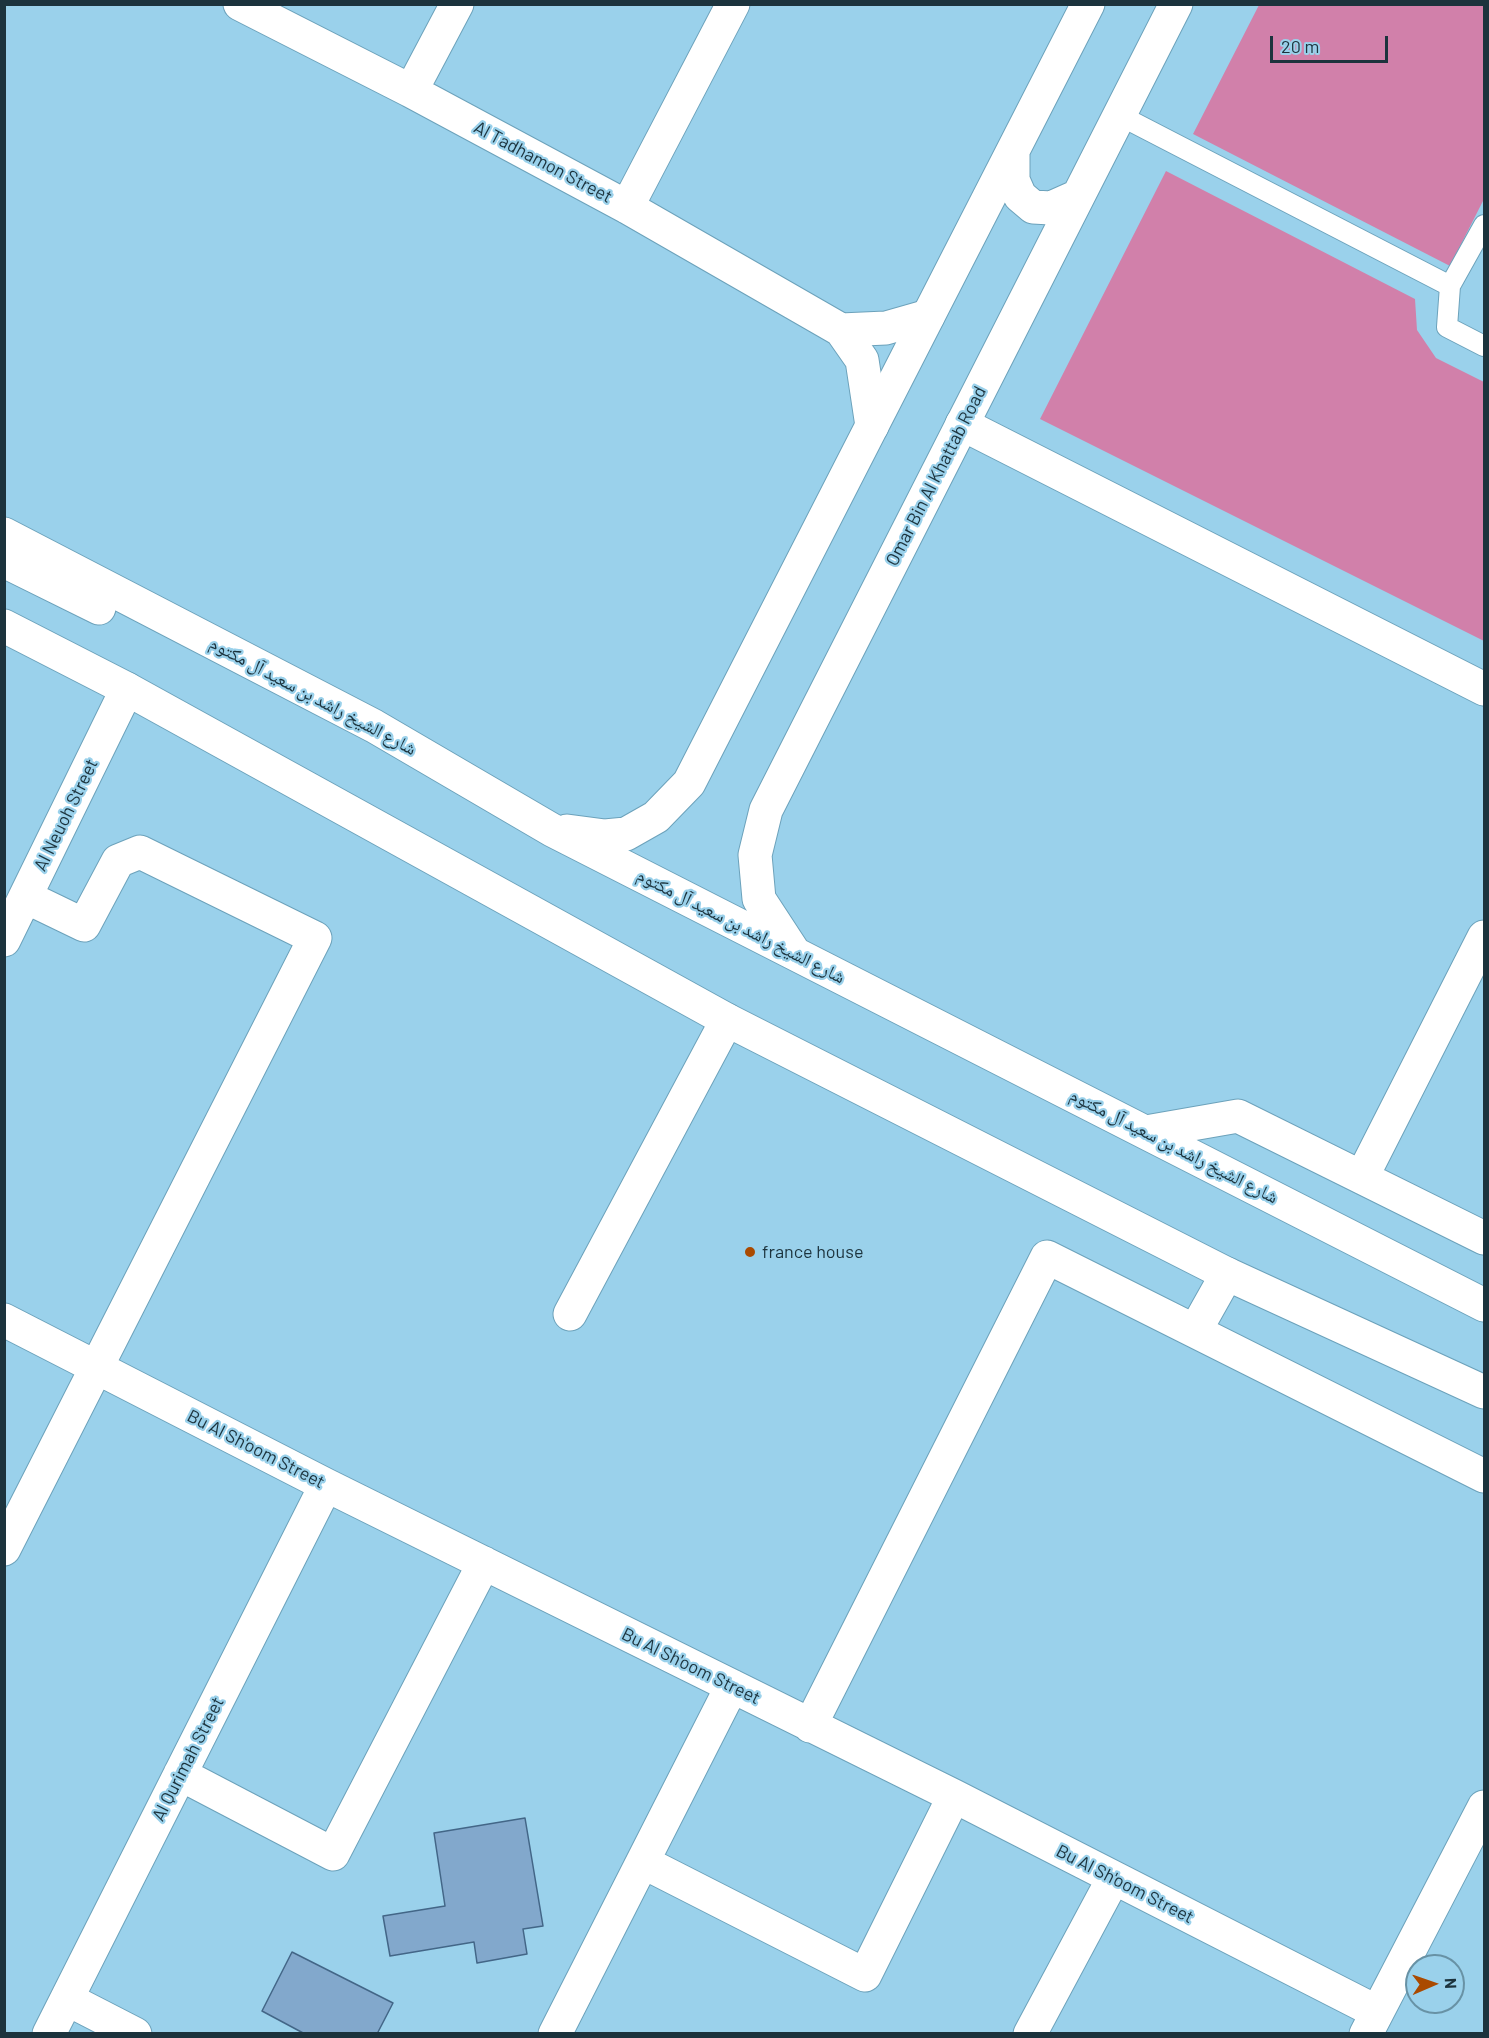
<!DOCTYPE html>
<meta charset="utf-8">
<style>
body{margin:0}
#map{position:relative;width:1489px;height:2038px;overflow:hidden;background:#9ad1eb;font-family:Barlow,sans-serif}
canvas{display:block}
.frame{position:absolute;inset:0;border:6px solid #1c333d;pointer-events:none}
.north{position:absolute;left:1405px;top:1954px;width:60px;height:60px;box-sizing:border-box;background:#9ad1eb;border:2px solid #6892a5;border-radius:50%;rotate:88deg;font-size:16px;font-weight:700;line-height:24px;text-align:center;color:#1c333d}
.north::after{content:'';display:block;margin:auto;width:21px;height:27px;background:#aa4a00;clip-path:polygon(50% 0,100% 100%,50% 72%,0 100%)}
.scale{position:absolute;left:1270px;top:36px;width:118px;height:27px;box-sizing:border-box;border:3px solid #1c333d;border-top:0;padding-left:8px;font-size:18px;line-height:21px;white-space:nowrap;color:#1c333d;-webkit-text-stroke:4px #9ad1eb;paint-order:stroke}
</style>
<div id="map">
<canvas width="1489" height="2038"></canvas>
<div class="frame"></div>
<div class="north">N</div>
<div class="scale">20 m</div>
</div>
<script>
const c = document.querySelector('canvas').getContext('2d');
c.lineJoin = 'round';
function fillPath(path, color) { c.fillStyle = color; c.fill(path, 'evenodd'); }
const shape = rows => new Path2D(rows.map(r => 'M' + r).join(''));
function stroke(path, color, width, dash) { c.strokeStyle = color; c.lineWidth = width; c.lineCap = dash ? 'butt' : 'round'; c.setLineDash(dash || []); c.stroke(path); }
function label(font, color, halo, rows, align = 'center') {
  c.font = font + ' Barlow,"Noto Naskh Arabic",sans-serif'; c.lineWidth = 4.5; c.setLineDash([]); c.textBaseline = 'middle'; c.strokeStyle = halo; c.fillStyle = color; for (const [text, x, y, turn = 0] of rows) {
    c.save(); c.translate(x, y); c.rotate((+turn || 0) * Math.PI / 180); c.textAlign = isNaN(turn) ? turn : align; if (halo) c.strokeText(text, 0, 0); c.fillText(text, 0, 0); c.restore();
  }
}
fillPath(shape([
 [1259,5,1484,5,1484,199,1450,266,1193,134],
 [1166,171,1415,299,1417,330,1436,358,1484,382,1484,641,1040,419]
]), '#d180aa');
const building = shape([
 [525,1818,543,1926,523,1929,527,1954,477,1963,474,1942,390,1956,383,1916,445,1906,434,1833,525,1818],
 [292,1952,393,2003,377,2034,305,2034,262,2011,292,1952]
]);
fillPath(building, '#82a8cc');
stroke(building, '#436687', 1.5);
const lane = shape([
 [1119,115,1450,286],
 [1484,225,1450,286,1447,327,1484,346]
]);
const street = shape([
 [240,4,411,91,627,207,841,330,862,360,872,426],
 [411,91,457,4],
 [627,207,733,4],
 [841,330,886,328,928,316],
 [962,424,1484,689],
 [4,940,127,689],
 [1146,1132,1238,1116,1484,1238],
 [1362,1177,1484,937],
 [570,1314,727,1020],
 [4,1320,326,1485,954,1796,1377,2012],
 [1195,1331,1227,1274],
 [4,1549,315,938,140,852,118,861,84,925,26,897],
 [810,1726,1047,1257,1484,1476],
 [180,1774,333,1854,484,1563],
 [643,1862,865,1975,954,1796],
 [67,1999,135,2034],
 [49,2034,326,1485],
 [555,2034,732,1686],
 [1030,2034,1113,1879],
 [1366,2034,1484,1807]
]);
const secondary = shape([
 [1013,152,1013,180,1020,196,1033,207,1051,208,1078,196],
 [4,534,374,726,552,830,1484,1305],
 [4,561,99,608],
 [4,626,127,689,727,1020,1227,1274,1484,1392],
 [567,831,605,836,626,834,656,817,689,783,1088,4],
 [793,951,759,899,755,855,766,810,1176,4]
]);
stroke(lane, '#6ca2bb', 22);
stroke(street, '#6ca2bb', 35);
stroke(secondary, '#6ca2bb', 35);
stroke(lane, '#fff', 20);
stroke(street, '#fff', 33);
stroke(secondary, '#fff', 33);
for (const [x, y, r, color] of [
 [750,1252,6,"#aa4a00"]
]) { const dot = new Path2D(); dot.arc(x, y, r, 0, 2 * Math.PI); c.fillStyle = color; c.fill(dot); stroke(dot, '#9ad1eb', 2); }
label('18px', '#1c333d', '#9ad1eb', [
 ["Al Tadhamon Street",543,162,28],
 ["Omar Bin Al Khattab Road",936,476,-63],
 ["شارع الشيخ راشد بن سعيد آل مكتوم",313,696,28],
 ["Al Neuoh Street",66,815,-64],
 ["شارع الشيخ راشد بن سعيد آل مكتوم",741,926,27],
 ["شارع الشيخ راشد بن سعيد آل مكتوم",1174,1146,27],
 ["Bu Al Sh'oom Street",256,1449,27],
 ["Bu Al Sh'oom Street",691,1666,26],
 ["Al Qurimah Street",188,1759,-63],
 ["Bu Al Sh'oom Street",1125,1884,27]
]);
label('18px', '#1c333d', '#9ad1eb', [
 ["france house",762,1252]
], 'left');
</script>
